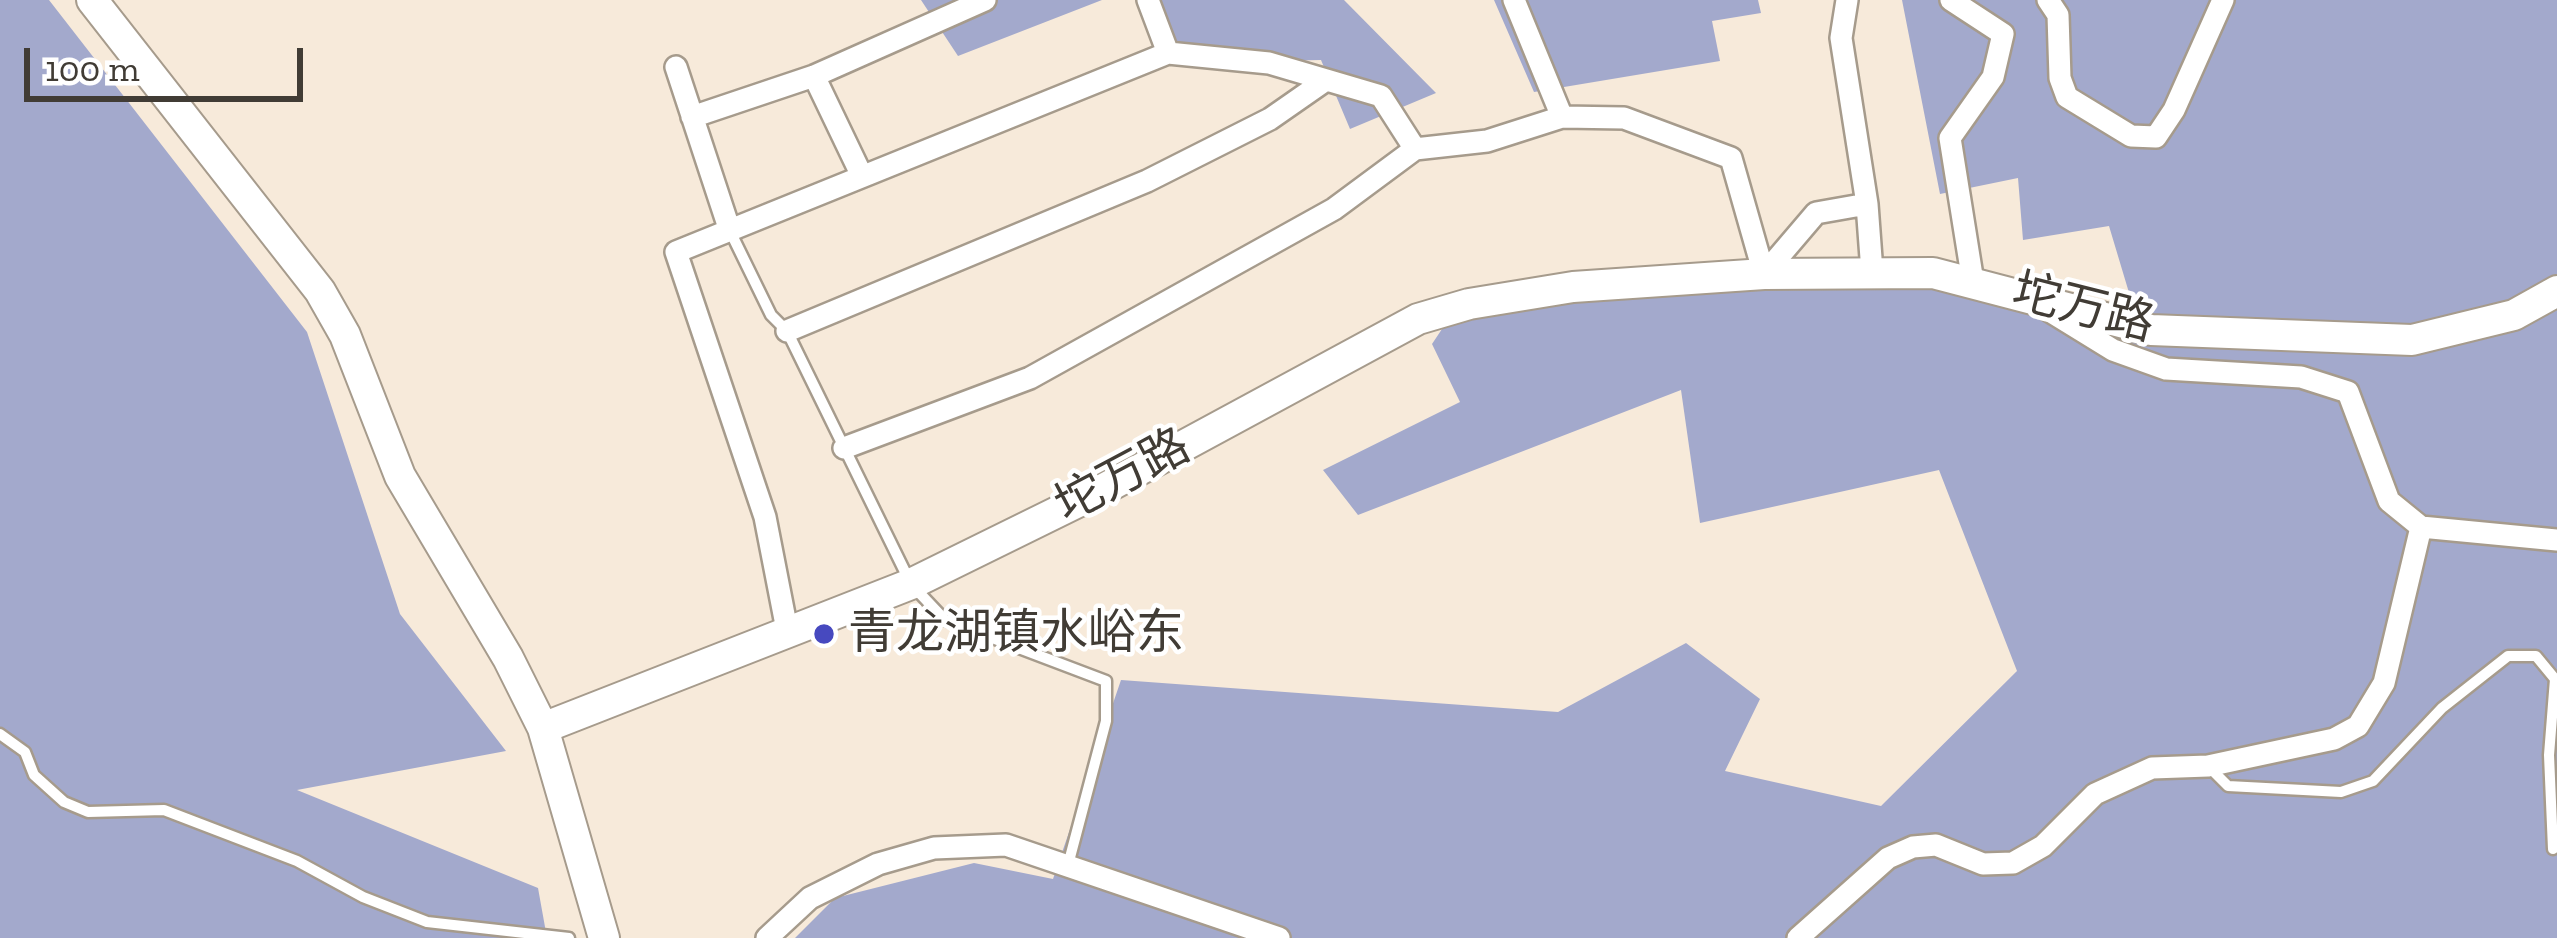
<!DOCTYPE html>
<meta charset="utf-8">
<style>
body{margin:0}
#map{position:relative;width:2557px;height:938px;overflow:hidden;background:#f7eada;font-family:"Zilla Slab",serif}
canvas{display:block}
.scale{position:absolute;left:24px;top:48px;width:279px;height:54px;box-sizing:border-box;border:6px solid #413c35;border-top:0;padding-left:15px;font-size:36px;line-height:42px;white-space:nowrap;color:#413c35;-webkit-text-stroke:9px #fff;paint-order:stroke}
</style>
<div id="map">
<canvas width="2557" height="938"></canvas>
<div class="scale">100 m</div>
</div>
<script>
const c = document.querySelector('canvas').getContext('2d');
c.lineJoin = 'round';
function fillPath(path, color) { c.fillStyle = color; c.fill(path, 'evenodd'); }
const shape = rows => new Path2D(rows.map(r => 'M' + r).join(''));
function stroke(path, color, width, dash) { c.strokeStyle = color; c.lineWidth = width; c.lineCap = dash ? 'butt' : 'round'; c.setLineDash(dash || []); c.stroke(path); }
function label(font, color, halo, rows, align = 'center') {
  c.font = font + ' "Zilla Slab","Noto Sans SC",serif'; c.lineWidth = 9; c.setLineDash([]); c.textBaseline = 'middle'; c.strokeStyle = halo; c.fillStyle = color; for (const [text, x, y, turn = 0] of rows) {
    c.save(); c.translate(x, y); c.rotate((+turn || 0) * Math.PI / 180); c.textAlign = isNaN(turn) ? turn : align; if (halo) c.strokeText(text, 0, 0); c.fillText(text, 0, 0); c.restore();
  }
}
fillPath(shape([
 [0,0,49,0,307,332,400,614,506,751,297,790,538,888,547,938,0,938],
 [921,0,1102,0,958,56],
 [1136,0,1344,0,1436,93,1350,129,1321,60,1176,63],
 [1494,0,1758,0,1761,13,1712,21,1720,61,1534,92],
 [1902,0,2557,0,2557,938,795,938,835,898,974,863,1053,879,1121,680,1558,712,1686,643,1760,699,1725,771,1881,806,2017,671,1939,470,1700,523,1681,390,1358,515,1323,470,1460,402,1432,344,1466,293,1918,273,2133,306,2109,226,2023,240,2018,178,1940,194]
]), '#a3a9cc');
const service = shape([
 [730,231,771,315,787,331,911,584,945,620,1106,681,1106,721,1068,865],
 [0,734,25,752,34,775,64,802,88,812,164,810,297,861,363,897,427,922,569,938],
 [2210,768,2228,786,2341,792,2373,781,2442,708,2508,656,2536,656,2555,679,2549,755,2553,849,2557,846]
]);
const minor = shape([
 [1148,0,1168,53],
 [1514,0,1562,117],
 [1847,0,1841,38,1867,204],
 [1951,0,2003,34,1993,77,1950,138,1973,282],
 [2048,0,2058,15,2060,78,2067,97,2131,136,2156,137,2174,110,2223,0],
 [676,67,729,228],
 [814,76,861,174],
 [692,117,814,76,985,0],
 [1764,274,1816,213,1867,204,1872,272],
 [2048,310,2113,350,2166,369,2301,377,2348,392,2389,501,2421,527,2557,540],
 [787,331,1147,181,1270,119,1326,80],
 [844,448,1030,378,1334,209,1415,149,1487,141,1562,117,1624,118,1731,158,1764,274],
 [788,635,765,517,676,252,1168,53,1269,63,1381,96,1415,149],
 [767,938,810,898,878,864,934,848,1006,845,1279,938],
 [1798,938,1888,858,1913,847,1936,845,1983,864,2013,863,2043,846,2095,794,2152,768,2208,766,2334,739,2358,726,2384,683,2421,527]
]);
const secondary = shape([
 [92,0,320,291,345,335,400,476,508,658,543,728,604,938],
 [543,728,911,584,1100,491,1418,319,1469,304,1573,287,1764,274,1933,273,2151,330,2412,340,2514,315,2557,291]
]);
stroke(service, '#a69b8c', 15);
stroke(minor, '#a69b8c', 26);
stroke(secondary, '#a69b8c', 34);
stroke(service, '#fff', 10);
stroke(minor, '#fff', 21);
stroke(secondary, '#fff', 30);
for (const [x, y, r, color] of [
 [824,634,12,"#4749bf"]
]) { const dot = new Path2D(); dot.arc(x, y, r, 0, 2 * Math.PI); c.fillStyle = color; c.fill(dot); stroke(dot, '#fff', 4.5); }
label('48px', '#413c35', '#fff', [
 ["坨万路",2083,309,14],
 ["坨万路",1123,477,-28]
]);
label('48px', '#413c35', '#fff', [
 ["青龙湖镇水峪东",848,634]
], 'left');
</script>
